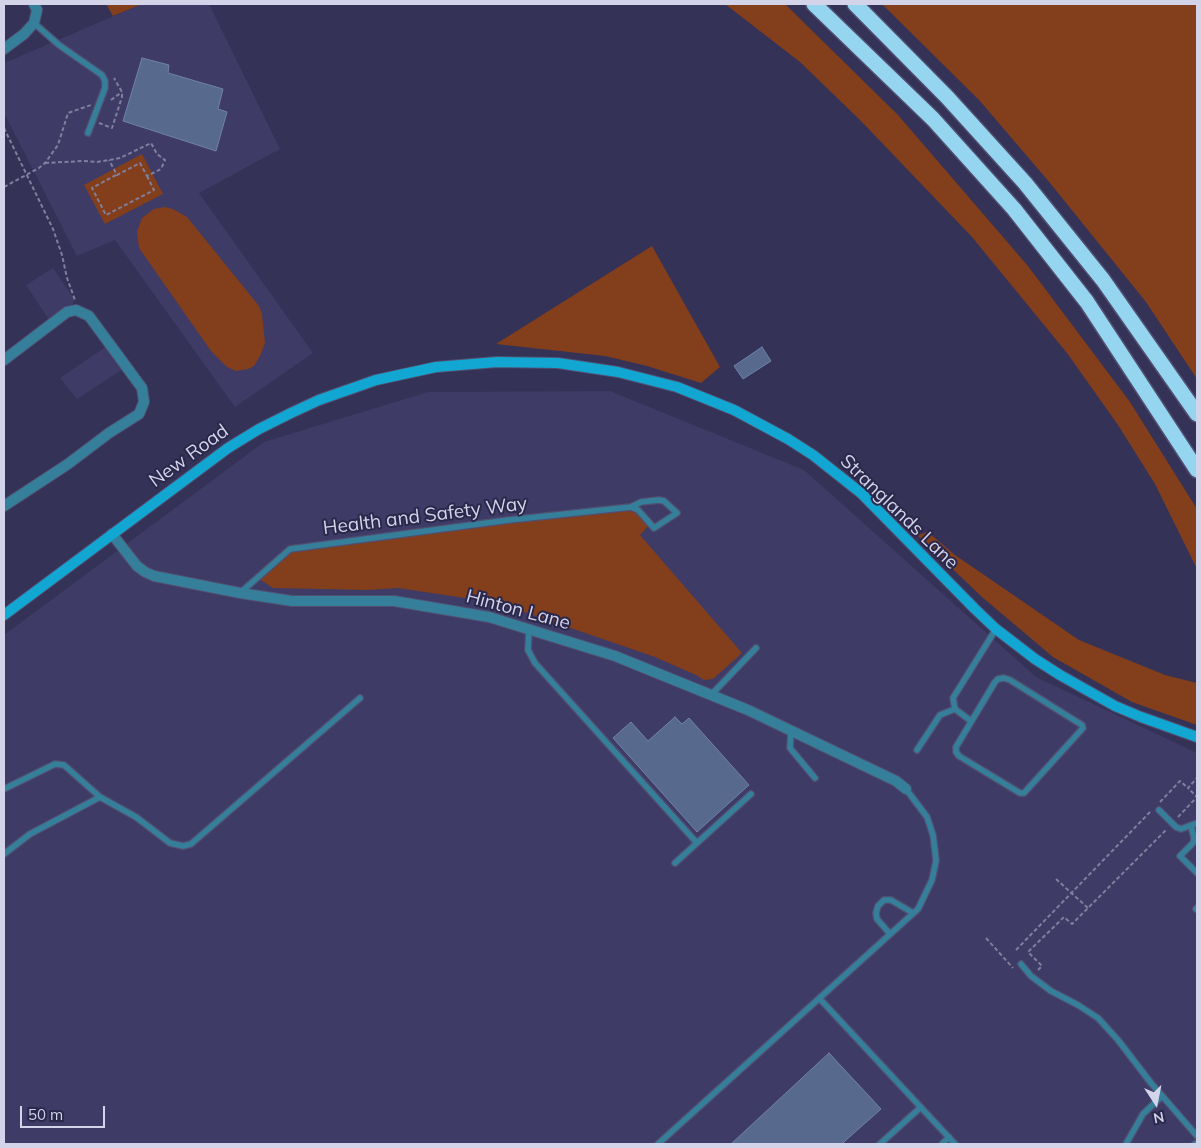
<!DOCTYPE html>
<style>
body{margin:0}
#map{position:relative;width:1201px;height:1148px;overflow:hidden;background:#343256;font-family:Mulish,sans-serif}
canvas{display:block}
.frame{position:absolute;inset:0;border:5px solid #d3d3ea;pointer-events:none}
.north{position:absolute;left:1131px;top:1078px;width:50px;height:50px;-webkit-text-stroke:4px #2a284b;paint-order:stroke;rotate:169deg;font-size:14px;font-weight:700;line-height:20px;text-align:center;color:#d3d3ea}
.north::after{content:'';display:block;margin:auto;width:18px;height:22px;background:#d3d3ea;clip-path:polygon(50% 0,100% 100%,50% 72%,0 100%)}
.scale{position:absolute;left:20px;top:1106px;width:85px;height:22px;box-sizing:border-box;border:2px solid #d3d3ea;border-top:0;padding-left:6px;font-size:15px;line-height:18px;white-space:nowrap;color:#d3d3ea;-webkit-text-stroke:4px #2a284b;paint-order:stroke}
</style>
<div id="map">
<canvas width="1201" height="1148"></canvas>
<div class="frame"></div>
<div class="north">N</div>
<div class="scale">50 m</div>
</div>
<script>
const c = document.querySelector('canvas').getContext('2d');
c.lineJoin = 'round';
function fillPath(path, color) { c.fillStyle = color; c.fill(path, 'evenodd'); }
const shape = rows => new Path2D(rows.map(r => 'M' + r).join(''));
function stroke(path, color, width, dash) { c.strokeStyle = color; c.lineWidth = width; c.lineCap = dash ? 'butt' : 'round'; c.setLineDash(dash || []); c.stroke(path); }
function label(font, color, halo, rows, align = 'center') {
  c.font = font + ' Mulish,sans-serif'; c.lineWidth = 4; c.setLineDash([]); c.textBaseline = 'middle'; c.strokeStyle = halo; c.fillStyle = color; for (const [text, x, y, turn = 0] of rows) {
    c.save(); c.translate(x, y); c.rotate((+turn || 0) * Math.PI / 180); c.textAlign = isNaN(turn) ? turn : align; if (halo) c.strokeText(text, 0, 0); c.fillText(text, 0, 0); c.restore();
  }
}
fillPath(shape([
 [142,4,209,4,280,149,199,193,313,353,235,407,115,240,77,256,4,113,4,63],
 [53,268,75,300,67,312,51,323,26,285],
 [110,344,126,367,77,399,60,378],
 [610,391,804,470,1036,677,1197,753,1197,1144,4,1144,4,635,264,442,428,392]
]), '#3e3b66');
fillPath(shape([
 [106,4,142,4,113,16],
 [725,4,785,4,898,115,1028,266,1130,402,1197,509,1197,569,1155,484,1118,425,1067,353,972,237,861,121,800,62],
 [882,4,1197,4,1197,379,1146,302,1050,183,980,101],
 [142,154,163,194,105,224,84,185],
 [165,207,173,209,187,217,259,306,262,314,265,343,260,356,254,366,248,369,236,371,227,367,211,351,139,248,137,232,142,218,154,209],
 [652,246,720,367,701,383,647,366,605,356,496,344],
 [631,507,650,524,640,535,742,653,713,679,704,680,696,675,655,657,498,603,398,588,368,590,273,588,258,578,290,549],
 [928,532,955,555,1079,640,1165,675,1197,683,1197,725,1132,702,1053,657,982,597,917,535]
]), '#833e1c');
const building = shape([
 [142,58,169,65,168,73,223,89,218,109,227,112,216,151,123,121,142,58],
 [762,347,771,361,743,379,734,366,762,347],
 [675,717,682,724,689,718,749,785,697,832,613,738,631,722,648,741,675,717],
 [829,1053,881,1109,845,1141,842,1144,731,1144,829,1053]
]);
fillPath(building, '#58698e');
stroke(building, '#7082a8', 1);
const lane = shape([
 [34,23,59,45,102,75,105,81,105,88,88,133],
 [240,593,290,549,509,520,631,507,641,502,659,500,664,501,677,513,654,528,638,510,631,507],
 [529,630,528,650,535,663,697,843,751,794],
 [1004,678,1010,680,1082,725,1083,728,1024,793,1020,793,959,756,956,752,956,747,995,682,998,679,1004,678],
 [711,695,756,648],
 [971,721,955,709,953,698,996,629],
 [791,732,790,748,815,778],
 [917,750,940,715,955,709],
 [4,789,55,764,64,765,100,797,30,834,4,854],
 [100,797,136,817,170,843,183,846,191,844,360,698],
 [1159,810,1176,827,1181,829,1197,823],
 [1191,826,1194,838,1193,843,1180,856,1197,873],
 [675,863,697,843],
 [1196,909,1197,908],
 [890,934,877,919,876,913,878,906,884,900,891,900,913,913],
 [1021,964,1031,976,1051,991,1078,1005,1098,1018,1118,1040,1151,1083,1197,1136],
 [820,999,955,1144],
 [658,1144,918,909,932,880,936,861,935,851,933,835,927,817,906,789],
 [880,1144,921,1107],
 [942,1144,949,1137],
 [1126,1144,1143,1114,1162,1096],
 [1195,1144,1197,1143]
]);
const street = shape([
 [4,49,24,34,34,23,37,10,34,4],
 [4,360,67,312,76,310,89,316,142,388,144,402,139,414,109,433,68,464,4,506],
 [112,534,137,566,145,572,154,576,240,593,292,601,394,601,489,617,615,656,748,710,896,781,906,789]
]);
const secondary = shape([
 [4,615,228,448,259,429,291,413,319,400,376,380,436,367,497,362,558,363,618,372,677,387,734,410,788,439,813,455,861,493,975,609,996,629,1035,659,1060,675,1115,706,1141,717,1197,737]
]);
const highway = shape([
 [814,4,933,119,1014,209,1087,302,1197,470],
 [855,4,947,97,1025,183,1103,280,1197,414]
]);
stroke(lane, '#514f71', 8);
stroke(street, '#514f71', 12);
stroke(secondary, '#514f71', 12);
stroke(highway, '#514f71', 18);
stroke(shape([
 [111,100,122,92],
 [99,123,112,128,122,97,122,92,114,78],
 [4,128,53,229,62,255,67,278,75,300],
 [45,163,83,161,97,162,109,160,120,158,151,143,157,154,165,160,161,169,147,176,140,163,117,175,109,160],
 [116,175,92,188,106,215,154,190,147,176],
 [4,187,39,168,45,163,58,145,68,113,91,105],
 [1160,802,1180,781,1188,788],
 [1178,817,1197,797,1188,788,1197,778],
 [1056,879,1088,908],
 [986,938,1013,968],
 [1016,950,1151,811],
 [1038,970,1042,966,1028,952,1064,917,1072,924,1166,830]
]), '#807f9d', 2, [4, 2.5]);
stroke(lane, '#357f9a', 5.5);
stroke(street, '#357f9a', 10);
stroke(secondary, '#12a7d2', 10);
stroke(highway, '#95d5ef', 15);
label('19px', '#d3d3ea', '#2a284b', [
 ["New Road",189,456,-36],
 ["Stranglands Lane",899,512,44],
 ["Health and Safety Way",425,516,-7],
 ["Hinton Lane",518,610,15]
]);
</script>
